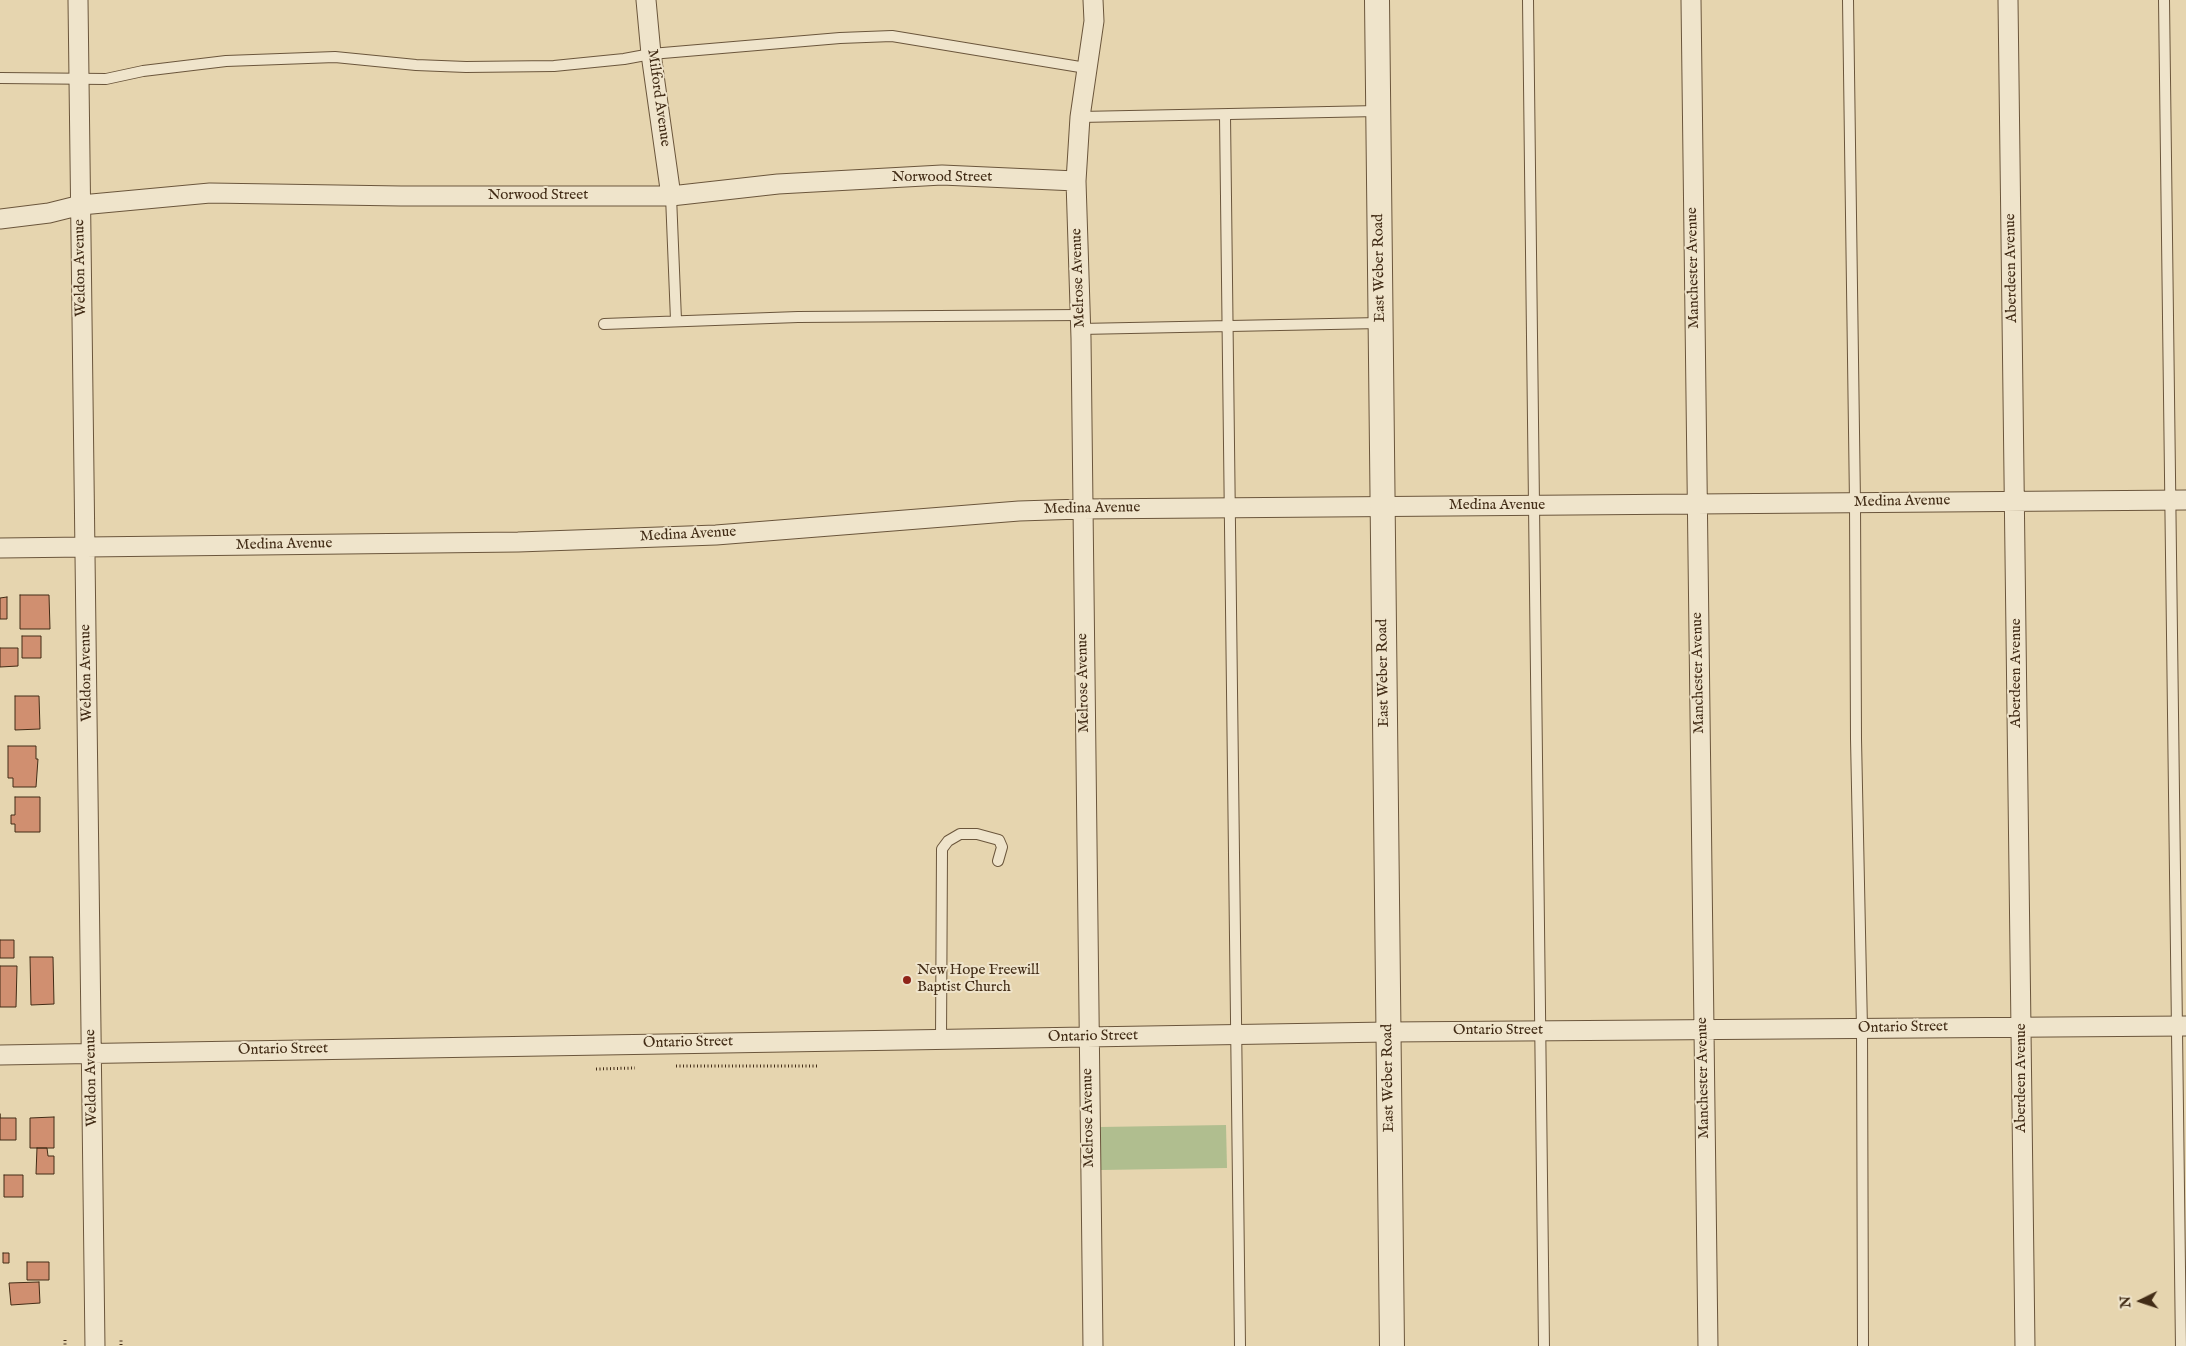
<!DOCTYPE html>
<style>
body{margin:0}
#map{position:relative;width:2186px;height:1346px;overflow:hidden;background:#e6d5af;font-family:"IM FELL English",serif}
canvas{display:block}
.north{position:absolute;left:2116px;top:1276px;width:50px;height:50px;-webkit-text-stroke:4px #efe4cb;paint-order:stroke;rotate:266deg;font-size:14px;font-weight:700;line-height:20px;text-align:center;color:#422c16}
.north::after{content:'';display:block;margin:auto;width:18px;height:22px;background:#422c16;clip-path:polygon(50% 0,100% 100%,50% 72%,0 100%)}
</style>
<div id="map">
<canvas width="2186" height="1346"></canvas>
<div class="north">N</div>
</div>
<script>
const c = document.querySelector('canvas').getContext('2d');
c.lineJoin = 'round';
function fillPath(path, color) { c.fillStyle = color; c.fill(path, 'evenodd'); }
const shape = rows => new Path2D(rows.map(r => 'M' + r).join(''));
function stroke(path, color, width, dash) { c.strokeStyle = color; c.lineWidth = width; c.lineCap = dash ? 'butt' : 'round'; c.setLineDash(dash || []); c.stroke(path); }
function label(font, color, halo, rows, align = 'center') {
  c.font = font + ' "IM FELL English",serif'; c.lineWidth = 4; c.setLineDash([]); c.textBaseline = 'middle'; c.strokeStyle = halo; c.fillStyle = color; for (const [text, x, y, turn = 0] of rows) {
    c.save(); c.translate(x, y); c.rotate((+turn || 0) * Math.PI / 180); c.textAlign = isNaN(turn) ? turn : align; if (halo) c.strokeText(text, 0, 0); c.fillText(text, 0, 0); c.restore();
  }
}
fillPath(shape([
 [1226,1125,1227,1168,1101,1170,1100,1127]
]), '#b0be8f');
const building = shape([
 [20,595,49,595,50,629,20,629,20,595],
 [7,597,7,619,0,619,0,598,7,597],
 [22,636,41,636,41,658,22,658,22,636],
 [0,648,18,648,18,666,0,667,0,648],
 [15,696,39,696,40,729,15,730,15,696],
 [8,746,36,746,36,759,38,759,36,787,13,787,13,778,8,778,8,746],
 [15,797,40,797,40,832,15,832,15,824,11,824,11,815,15,815,15,797],
 [0,940,14,940,14,958,0,958,0,940],
 [30,957,53,957,54,1004,31,1005,30,957],
 [0,966,17,966,16,1007,0,1007,0,966],
 [0,1114,0,1118,16,1118,16,1140,0,1140,0,1114],
 [54,1117,54,1148,30,1148,30,1118,54,1117],
 [37,1148,47,1148,48,1156,54,1156,54,1174,36,1174,37,1148],
 [4,1175,23,1175,23,1197,4,1197,4,1175],
 [3,1253,9,1253,9,1263,3,1263,3,1253],
 [27,1262,49,1262,49,1280,27,1280,27,1262],
 [39,1282,40,1303,11,1305,9,1283,39,1282]
]);
fillPath(building, '#d08f70');
stroke(building, '#422c16', 1);
const service = shape([
 [1528,0,1544,1346],
 [1848,0,1855,502,1856,739,1862,1028,1863,1346],
 [2164,0,2181,1346],
 [0,78,106,79,143,71,226,61,335,57,416,65,466,67,554,66,624,59,651,54,840,38,892,36,1086,68],
 [1225,116,1240,1346],
 [1080,117,1378,111],
 [671,196,676,320],
 [604,324,798,317,1080,315],
 [1080,329,1380,323],
 [941,1039,942,849,948,841,960,834,977,834,999,840,1002,847,998,861]
]);
const minor = shape([
 [78,0,95,1346],
 [646,0,651,54,671,196],
 [1691,0,1708,1346],
 [2008,0,2025,1346],
 [0,219,49,213,81,205,210,193,401,196,671,196,778,184,942,175,1076,181],
 [0,548,518,542,716,535,1019,511,1082,509,2186,500],
 [0,1055,1388,1032,2186,1026],
 [1093,1346,1081,338,1076,181,1080,117,1094,21,1093,0]
]);
const tertiary = shape([
 [1377,0,1392,1346]
]);
stroke(service, '#6b563c', 12);
stroke(minor, '#6b563c', 21);
stroke(tertiary, '#6b563c', 26);
stroke(shape([
 [676,1066,818,1066],
 [596,1069,635,1068],
 [65,1340,65,1346],
 [121,1345,121,1339]
]), '#422c16', 3, [1, 2.5]);
stroke(service, '#efe4cb', 10);
stroke(minor, '#efe4cb', 19);
stroke(tertiary, '#efe4cb', 24);
for (const [x, y, r, color] of [
 [907,980,5,"#8f2418"]
]) { const dot = new Path2D(); dot.arc(x, y, r, 0, 2 * Math.PI); c.fillStyle = color; c.fill(dot); stroke(dot, '#efe4cb', 2); }
label('15px', '#422c16', '#efe4cb', [
 ["Milford Avenue",658,98,82],
 ["Norwood Street",942,178],
 ["Norwood Street",538,196],
 ["Weldon Avenue",81,268,-91],
 ["East Weber Road",1380,268,-91],
 ["Manchester Avenue",1694,268,-91],
 ["Aberdeen Avenue",2012,268,-91],
 ["Melrose Avenue",1079,278,-92],
 ["Medina Avenue",1902,502,-1],
 ["Medina Avenue",1497,506],
 ["Medina Avenue",1092,509,-1],
 ["Medina Avenue",688,535,-3],
 ["Medina Avenue",284,545,-1],
 ["Weldon Avenue",87,673,-91],
 ["East Weber Road",1384,673,-91],
 ["Manchester Avenue",1699,673,-91],
 ["Aberdeen Avenue",2017,673,-90],
 ["Melrose Avenue",1084,683,-91],
 ["Ontario Street",1903,1028,-1],
 ["Ontario Street",1498,1031],
 ["Ontario Street",1093,1037,-1],
 ["Ontario Street",688,1043,-1],
 ["Ontario Street",283,1050,-1],
 ["Weldon Avenue",92,1078,-91],
 ["East Weber Road",1389,1078,-91],
 ["Manchester Avenue",1704,1078,-91],
 ["Aberdeen Avenue",2022,1078,-90],
 ["Melrose Avenue",1089,1118,-91]
]);
label('15px', '#422c16', '#efe4cb', [
 ["New Hope Freewill",917,971],
 ["Baptist Church",917,988]
], 'left');
</script>
